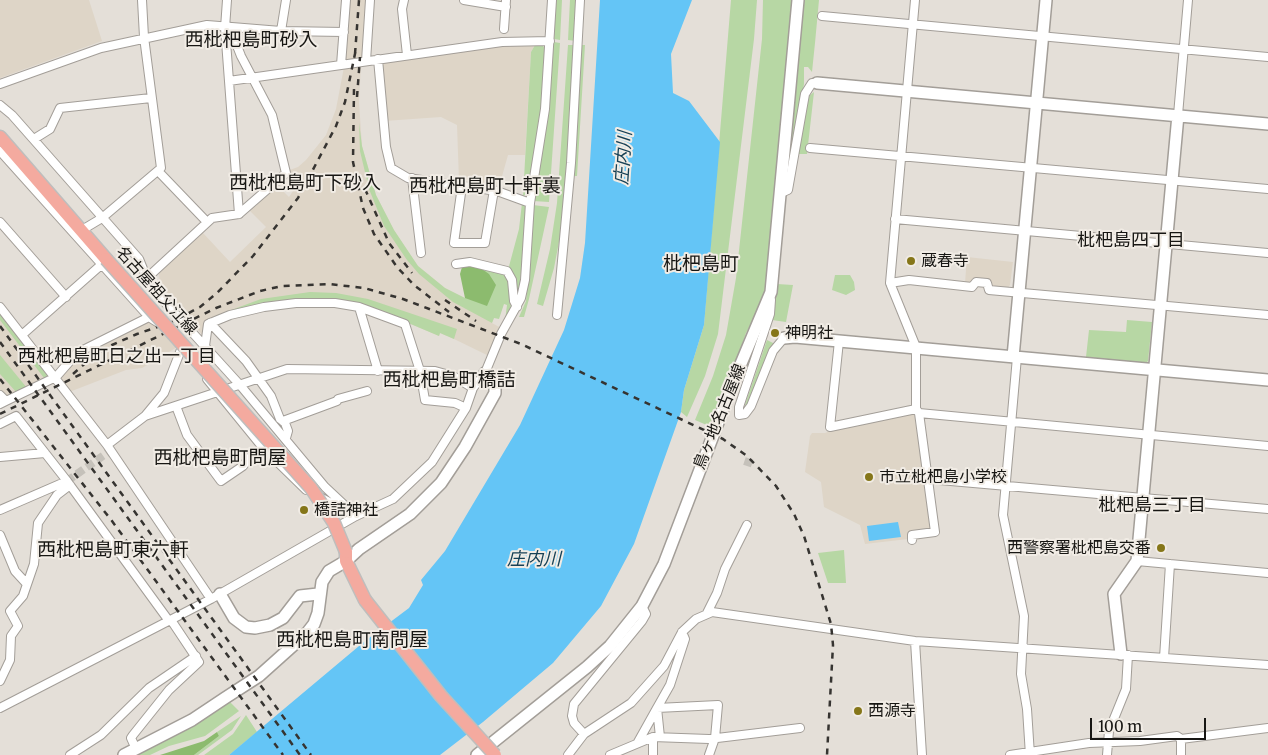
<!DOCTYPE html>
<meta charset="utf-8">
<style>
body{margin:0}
#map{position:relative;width:1268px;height:755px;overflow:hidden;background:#e4dfd8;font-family:Merriweather,serif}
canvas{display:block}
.scale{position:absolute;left:1090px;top:718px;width:116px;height:22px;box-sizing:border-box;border:2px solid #171613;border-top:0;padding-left:6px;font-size:15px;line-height:18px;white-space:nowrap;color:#171613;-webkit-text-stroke:4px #f1ece5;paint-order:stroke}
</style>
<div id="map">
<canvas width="1268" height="755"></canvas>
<div class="scale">100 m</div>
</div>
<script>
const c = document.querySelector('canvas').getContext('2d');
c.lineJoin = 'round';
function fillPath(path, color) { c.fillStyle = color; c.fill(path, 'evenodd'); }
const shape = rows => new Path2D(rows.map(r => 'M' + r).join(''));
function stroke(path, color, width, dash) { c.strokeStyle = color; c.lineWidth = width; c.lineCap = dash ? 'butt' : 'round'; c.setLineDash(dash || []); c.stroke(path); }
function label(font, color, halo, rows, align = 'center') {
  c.font = font + ' Merriweather,"Noto Sans JP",serif'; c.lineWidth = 4; c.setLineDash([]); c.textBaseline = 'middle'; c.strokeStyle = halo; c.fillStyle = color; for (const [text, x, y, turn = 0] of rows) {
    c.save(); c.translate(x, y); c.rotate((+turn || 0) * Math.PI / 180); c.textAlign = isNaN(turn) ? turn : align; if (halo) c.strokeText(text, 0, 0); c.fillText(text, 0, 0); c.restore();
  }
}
fillPath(shape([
 [0,0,89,0,102,41,0,78],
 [350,0,366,0,363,59,345,62],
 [535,45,531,52,525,155,508,155,499,187,459,181,457,125,441,117,384,121,379,61,492,47],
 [361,64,359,102,362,146,376,195,394,230,418,266,445,288,465,298,487,306,494,318,492,323,501,328,489,356,454,339,440,333,439,336,387,314,311,300,262,303,211,319,204,337,185,314,186,312,160,285,159,273,203,233,230,262,266,227,250,211,278,186,289,197,301,179,287,171,298,167,306,160,326,135,336,109,344,67],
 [967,257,1013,262,1010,285,1008,288,965,283],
 [0,310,51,374,6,398,0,391],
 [149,322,157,322,179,346,142,368,126,370,72,391,67,390,59,379,60,375,79,358],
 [914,412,931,526,929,529,911,531,908,539,865,544,860,525,824,507,821,482,805,472,810,436,812,433,825,433,836,428]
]), '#ded5c7');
fillPath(shape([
 [556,0,562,0,560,40,554,39],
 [570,0,578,0,576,41,568,40],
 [731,0,757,0,754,39,718,334,705,376,687,417,681,412,684,390,704,325],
 [763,0,793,0,767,294,746,333,732,374,709,426,695,420,713,376,726,335,736,278,762,39],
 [802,0,819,0,815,43,812,72,808,67,804,67,804,84,786,180],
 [554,42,560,43,549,202,533,201,548,109],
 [542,44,546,51,542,108,528,191,523,197,531,52,535,45],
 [568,45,576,45,565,210,554,268,543,306,537,304,550,249,557,203],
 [580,45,585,45,577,176,573,176],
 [814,92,807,154,797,154,802,136,809,96],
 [359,122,362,146,376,195,394,230,418,266,445,288,465,298,479,267,506,273,513,293,509,301,511,306,505,321,507,305,504,304,499,319,494,318,492,323,453,302,419,274,407,260,384,226,369,189,360,151],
 [522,203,527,209,519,293,508,270,519,229],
 [533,205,549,207,529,299,524,317,519,317,526,301],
 [835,275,850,275,854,282,855,290,846,295,832,290],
 [777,284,793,285,786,322,772,320],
 [310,292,336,293,368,299,457,329,454,339,440,333,439,336,387,314,311,300,262,303,215,316,261,299],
 [0,310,51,374,44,378,0,320],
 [1127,320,1152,322,1148,361,1146,363,1086,357,1089,330,1126,332],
 [767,340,775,344,746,407,745,405],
 [0,355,27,388,17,393,0,374],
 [844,550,846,583,828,583,818,553],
 [229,701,239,711,205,736,169,746,150,755,130,755],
 [246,715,257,732,229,755,204,755,233,734],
 [241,716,232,730,198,755,194,755,219,736,217,732]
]), '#b7d7a4');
fillPath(shape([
 [469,264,479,267,489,274,496,285,487,306,465,298,460,274,462,267],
 [217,732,219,736,194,755,160,755,204,741]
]), '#8cbb6e');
fillPath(shape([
 [600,0,692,0,671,54,673,93,689,101,720,142,704,325,684,390,681,412,634,544,601,606,553,663,483,722,440,755,229,755,365,641,409,608,423,585,421,580,445,551,520,425,564,330,580,278,585,243],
 [898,522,901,537,869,541,867,526]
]), '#64c5f6');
stroke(shape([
 [747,466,750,457],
 [67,481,110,451]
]), '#c5c1ba', 8, [8, 4]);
const street = shape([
 [404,0,402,9,407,55],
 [464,0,506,7],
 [915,0,890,283,916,347,916,409],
 [822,16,1268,57],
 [230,28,241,56,272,115,286,173,239,214],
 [504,29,506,0],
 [281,31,286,0],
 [378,59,386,147,391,168,408,178,497,191,530,203],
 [366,61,370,0],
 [341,65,346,0],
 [229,81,502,42,550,41],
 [0,84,101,48,207,25,281,31,344,32],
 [0,105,12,115,139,259,150,286,240,385,325,487,356,516],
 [1178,115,1188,0],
 [34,139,50,129,60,108,151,98],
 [810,148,1268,189],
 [0,151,149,317,157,322],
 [158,171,207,222],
 [412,178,421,253],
 [462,186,454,243,485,243,494,190],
 [781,193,788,190,805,94,812,83,817,83],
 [895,219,1268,253],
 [0,222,66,297],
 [87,227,102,218,161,168,144,37,142,0],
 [456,264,470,262,507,271,512,280,514,301,517,307],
 [148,277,212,218,239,214,225,28,227,0],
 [890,283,909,280,972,287,976,282,987,283,989,290,1268,315],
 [771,300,770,314,739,407,739,415,745,414,751,406,773,351,784,338],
 [0,307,107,445,211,599],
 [359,307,378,371],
 [557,315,571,163,580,0],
 [210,323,246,361,271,396,280,419,285,423,288,431,286,438],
 [23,334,101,265],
 [839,341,830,427,916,409,919,413,1268,446],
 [205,346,208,324,230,315,264,307,296,303,335,303,359,307,405,324,420,371,425,400,455,403,466,408],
 [1017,357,1003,515,1024,616,1021,674,1027,709,1030,755],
 [207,379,264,449,306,490],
 [0,395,6,401,0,404],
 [6,401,56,377,77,353,149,317],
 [176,406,187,435,221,481,243,466,249,458,264,449],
 [145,416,164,393,182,347],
 [283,421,337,401,338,399,367,391],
 [0,424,16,416,67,481],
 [107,445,145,416,287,369,435,371,453,376,473,388],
 [0,457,45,453],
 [928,479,1268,509],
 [318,496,350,513],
 [0,510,67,481,169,621],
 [0,535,15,571,26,583],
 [912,540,912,535,935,532,919,413],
 [1137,561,1268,573],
 [707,613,717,593,725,569,747,525],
 [915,641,922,755],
 [1164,658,1170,564],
 [0,681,10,660,11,636,18,626,10,611,23,596,34,564,38,523,57,495,70,485],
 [0,708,211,599,356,516,393,499,432,462,466,408,473,388,485,373,501,334,521,298,525,280,530,203,545,109,552,0],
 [584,734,574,723,572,716,574,704,642,621,646,614,642,606],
 [653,737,653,755],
 [660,737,657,708,670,685,685,639,682,632],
 [638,742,657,708,718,705,715,738,709,755],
 [136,749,131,738,133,735,169,690,199,662,171,620],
 [70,755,101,735,149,688,196,656],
 [568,755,584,734,631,703,664,666,682,632,696,619,712,612,915,641,1268,665],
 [610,755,653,737,709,739,800,728],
 [1010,755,1089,743,1140,741,1177,736,1181,739,1268,728],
 [1107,755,1109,731,1126,689,1128,655],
 [1181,755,1181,739]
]);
const secondary = shape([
 [817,83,1268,124],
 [784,338,795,337,1268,380],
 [1013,357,1046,0],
 [220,594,234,618,246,627,255,628,270,625,283,618,300,596,318,594],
 [1121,654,1114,594,1137,561,1178,115],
 [124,755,192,720,225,698,259,676,307,633,314,624,318,613,322,582,329,571,346,561,359,549,410,514,441,483,465,447,495,393,495,383,485,373],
 [477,755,587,667,610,646,642,606,664,564,735,378,771,292,798,0]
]);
const primary = shape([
 [0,137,106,259],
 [346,552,346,561,365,600]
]);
stroke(street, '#a39e98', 10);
stroke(secondary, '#a39e98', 14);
stroke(primary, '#bebebd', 15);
stroke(street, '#fff', 8);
stroke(secondary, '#fff', 11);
stroke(primary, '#f4aa9f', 12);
stroke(shape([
 [355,54,359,0],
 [354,89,353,162,363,208,374,234,397,267,414,285,449,312],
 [357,97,360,57],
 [365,189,389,243,412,273],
 [445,300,476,321],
 [0,326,311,755],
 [0,342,300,755],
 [73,374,90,359,112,345,137,334,172,322,200,307,217,293,253,256,298,198,336,126,345,102,356,49],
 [0,379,112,521,283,755],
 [0,414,216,308,260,291,282,286,329,284,364,288,403,299,521,344,723,439,747,456,776,486,794,514,804,536,831,624,833,645,827,755]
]), '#363431', 2.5, [6, 6]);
const primaryBridge = shape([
 [106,259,311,488,334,523,346,552],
 [365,600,441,696,495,755]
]);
stroke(primaryBridge, '#bebebd', 15, []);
stroke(primaryBridge, '#f4aa9f', 12);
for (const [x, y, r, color] of [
 [911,261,5,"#857619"],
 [775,333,5,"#857619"],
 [869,477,5,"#857619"],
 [304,510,5,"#857619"],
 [1161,548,5,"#857619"],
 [858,711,5,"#857619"]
]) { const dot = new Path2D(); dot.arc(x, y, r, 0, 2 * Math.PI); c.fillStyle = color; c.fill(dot); stroke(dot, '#f1ece5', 2); }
label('16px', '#171613', '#f1ece5', [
 ["蔵春寺",921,261],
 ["神明社",785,333],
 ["市立枇杷島小学校",879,477],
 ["橋詰神社",314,510],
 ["西警察署枇杷島交番",1151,548,"right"],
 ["西源寺",868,711]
], 'left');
label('16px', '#171613', '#f1ece5', [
 ["名古屋祖父江線",156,291,48],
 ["鳥ヶ地名古屋線",720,417,-68]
]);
label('italic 18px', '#164055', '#f1ece5', [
 ["庄内川",624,158,-86],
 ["庄内川",534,560]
]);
label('18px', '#171613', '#f1ece5', [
 ["枇杷島四丁目",1131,241],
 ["西枇杷島町日之出一丁目",117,357],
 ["枇杷島三丁目",1152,506]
]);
label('19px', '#171613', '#f1ece5', [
 ["西枇杷島町砂入",251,41],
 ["西枇杷島町下砂入",305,184],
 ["西枇杷島町十軒裏",485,187],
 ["枇杷島町",701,265],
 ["西枇杷島町橋詰",449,381],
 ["西枇杷島町問屋",220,459],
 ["西枇杷島町東六軒",113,551],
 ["西枇杷島町南問屋",352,641]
]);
</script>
